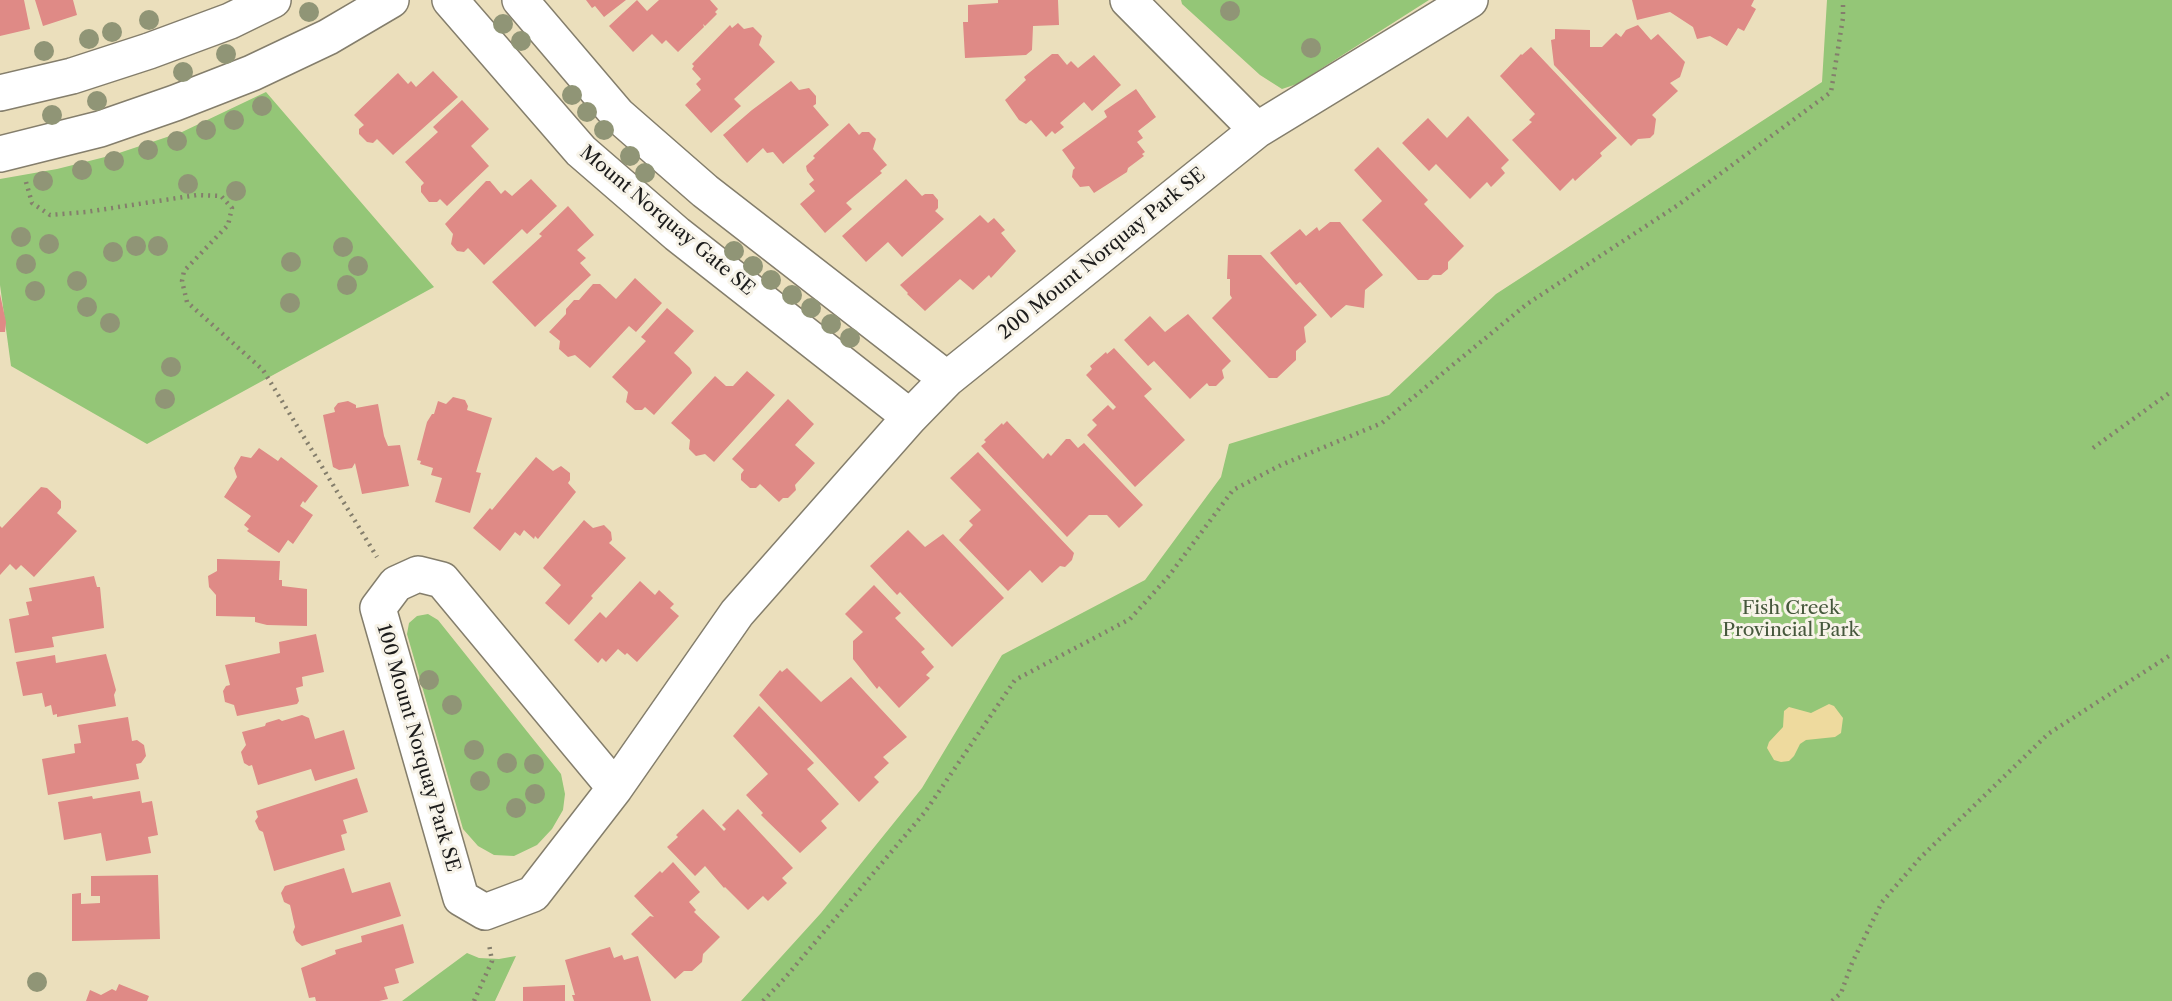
<!DOCTYPE html>
<style>
body{margin:0}
canvas{display:block;background:#ebdfbc}
</style>
<canvas width="2172" height="1001"></canvas>
<script>
const c = document.querySelector('canvas').getContext('2d');
c.lineJoin = 'round';
function fillPath(path, color) { c.fillStyle = color; c.fill(path, 'evenodd'); }
const shape = rows => new Path2D(rows.map(r => 'M' + r).join(''));
function stroke(path, color, width, dash) { c.strokeStyle = color; c.lineWidth = width; c.lineCap = dash ? 'butt' : 'round'; c.setLineDash(dash || []); c.stroke(path); }
function label(font, color, halo, rows, align = 'center') {
  c.font = font + ' "Libre Caslon Text",serif'; c.lineWidth = 6; c.setLineDash([]); c.textBaseline = 'middle'; c.strokeStyle = halo; c.fillStyle = color; for (const [text, x, y, turn = 0] of rows) {
    c.save(); c.translate(x, y); c.rotate((+turn || 0) * Math.PI / 180); c.textAlign = isNaN(turn) ? turn : align; if (halo) c.strokeText(text, 0, 0); c.fillText(text, 0, 0); c.restore();
  }
}
fillPath(shape([
 [1181,0,1429,0,1297,84,1282,89,1260,75,1182,4],
 [1827,0,2172,0,2172,1001,741,1001,821,913,922,788,1002,655,1145,580,1221,477,1229,444,1389,395,1496,294,1822,82],
 [266,92,434,287,147,444,11,366,0,285,0,179,57,169,113,155,182,132],
 [428,614,438,620,561,774,565,794,563,810,552,829,537,845,514,856,494,855,478,846,463,829,407,634,409,623,417,616],
 [467,953,479,958,499,959,516,956,495,1001,402,1001]
]), '#94c677');
fillPath(shape([
 [1829,704,1834,706,1843,718,1841,733,1835,737,1806,740,1800,744,1794,756,1789,761,1781,762,1774,760,1767,748,1769,742,1783,727,1784,711,1789,707,1811,713]
]), '#eeda9e');
fillPath(shape([
 [0,0,24,0,30,29,0,36],
 [35,0,73,0,77,15,43,26],
 [586,0,626,0,604,17,595,6,592,8],
 [637,0,647,11,659,0,710,0,718,9,715,12,717,14,705,26,703,24,704,27,678,52,666,40,662,44,652,34,633,52,609,26],
 [998,0,1058,0,1059,25,1033,26,1032,50,1026,55,965,58,963,22,968,22,968,5,998,3],
 [1632,0,1754,0,1751,6,1756,9,1744,31,1738,28,1727,46,1710,36,1697,39,1693,27,1670,12,1637,20],
 [738,23,744,29,753,27,762,36,759,45,775,62,734,99,741,106,711,133,685,105,701,90,696,84,701,79,692,69,694,66,692,64,730,25,732,28],
 [1638,25,1651,40,1658,34,1685,62,1680,77,1670,83,1678,91,1652,115,1656,119,1654,134,1650,138,1638,139,1631,146,1554,65,1551,40,1555,39,1555,29,1590,30,1590,47,1602,47,1616,33,1621,37,1626,30],
 [1531,47,1617,138,1600,153,1602,156,1575,181,1573,178,1560,191,1512,140,1532,122,1529,120,1535,114,1500,76,1521,54,1522,55],
 [1052,54,1058,54,1067,65,1071,61,1078,68,1094,55,1121,85,1092,111,1084,102,1060,123,1064,127,1055,134,1052,131,1046,137,1031,120,1026,124,1019,120,1005,100,1026,80,1024,77],
 [433,71,458,97,393,155,377,139,373,143,367,142,359,134,359,129,364,125,354,115,398,73,408,84,411,81,416,87],
 [791,81,799,90,809,88,816,96,816,104,813,106,829,125,783,164,773,152,767,153,763,148,747,163,723,135,752,110],
 [1136,89,1156,117,1138,131,1143,138,1137,142,1145,152,1142,154,1144,156,1128,168,1127,172,1094,193,1089,186,1080,187,1072,177,1073,170,1075,168,1062,150,1107,117,1104,111],
 [462,100,489,129,471,146,489,166,447,206,440,199,437,202,429,202,421,192,421,186,424,183,405,162,438,132,433,127],
 [1468,116,1509,160,1501,168,1505,173,1491,187,1487,182,1470,199,1436,164,1429,171,1402,143,1428,118,1447,138],
 [849,123,859,135,862,132,869,132,876,139,873,149,887,165,880,171,882,173,846,203,852,209,825,233,800,204,815,191,809,184,814,180,807,171,806,166,815,158,813,156],
 [1378,147,1428,200,1424,204,1464,246,1448,262,1448,269,1441,275,1433,275,1428,280,1418,280,1362,220,1382,201,1354,170],
 [531,179,557,206,527,234,522,229,484,265,468,248,464,252,457,251,451,244,453,234,445,224,486,181,490,181,501,194,505,190,512,196],
 [906,179,922,196,925,194,933,194,938,200,938,208,935,211,944,219,902,257,888,242,866,262,842,236],
 [568,206,594,235,577,250,586,258,580,263,591,275,535,327,492,282,542,236,539,234],
 [980,215,988,223,994,218,1005,230,1001,233,1016,251,991,278,989,275,973,290,960,279,925,311,907,294,908,293,900,285],
 [1330,222,1340,222,1383,275,1365,290,1364,308,1346,305,1331,318,1300,282,1296,285,1270,253,1300,229,1306,236,1317,227,1319,231],
 [1228,255,1261,255,1317,315,1304,327,1306,342,1296,351,1296,360,1277,378,1269,378,1212,318,1232,298,1230,295,1230,279,1227,279],
 [635,278,662,303,636,332,629,326,590,368,575,355,568,357,559,349,560,341,549,332,566,314,566,309,574,300,579,300,593,284,600,284,616,299],
 [0,294,6,322,5,332,0,332],
 [667,308,694,331,674,353,690,368,692,373,654,415,645,407,642,410,635,410,626,402,628,392,612,377,646,341,641,337],
 [1188,314,1231,361,1222,370,1224,378,1216,386,1209,386,1207,383,1190,399,1154,361,1148,366,1124,340,1150,316,1165,332],
 [1114,348,1152,389,1144,396,1185,440,1135,487,1087,435,1097,425,1092,420,1108,405,1113,410,1116,407,1086,375,1092,369,1090,366,1106,352,1107,354],
 [747,371,775,395,714,462,705,454,696,456,689,449,690,440,671,423,715,376,726,386,733,386],
 [453,397,465,400,468,406,467,410,492,418,476,472,481,473,470,513,435,502,442,478,431,475,433,468,420,464,421,461,417,460,427,422,432,414,434,414,438,401,446,404],
 [788,399,814,424,795,445,815,463,795,485,796,490,788,498,783,498,779,502,760,484,756,488,750,488,741,480,741,474,744,470,732,459],
 [348,401,356,405,356,408,378,404,384,436,388,446,400,445,409,486,362,494,355,463,352,468,339,470,333,467,323,415,335,412,334,408,338,403],
 [1007,421,1043,459,1048,453,1051,456,1066,439,1070,439,1078,448,1084,443,1143,505,1119,528,1107,515,1089,515,1067,537,981,446,986,442,984,440,1002,423,1003,425],
 [259,448,278,461,281,457,318,486,305,503,303,501,300,506,313,515,293,544,288,540,279,553,247,531,249,529,244,525,251,516,224,497,237,477,234,468,241,456,251,458],
 [978,452,1074,553,1072,560,1065,567,1060,566,1042,583,1030,570,1008,591,959,540,973,525,969,521,981,510,950,478],
 [536,457,553,471,561,466,570,473,570,480,568,483,576,492,538,539,535,536,534,539,524,530,520,536,515,532,500,551,473,528,490,508,492,510],
 [41,487,47,488,61,501,61,508,57,513,77,531,34,577,21,565,16,570,10,564,0,575,0,526,2,528],
 [584,520,593,528,604,525,611,532,612,540,609,543,626,558,591,596,593,598,569,625,545,603,561,585,543,568],
 [908,530,925,547,943,534,1004,598,952,647,900,592,897,595,870,566],
 [217,559,280,561,279,580,282,580,282,586,307,589,307,626,267,625,255,622,255,617,216,616,216,595,209,587,208,576,217,571],
 [94,576,97,587,100,587,104,628,52,637,54,647,15,653,9,619,29,615,26,602,32,601,29,588],
 [640,581,655,595,659,590,674,604,670,608,679,616,637,662,627,653,625,655,618,649,606,662,602,658,598,663,574,640,600,612,606,618],
 [874,585,901,613,895,618,925,649,921,652,934,667,926,675,930,678,899,708,879,686,877,689,853,659,853,641,863,632,845,614],
 [316,634,324,672,302,677,303,686,296,688,299,701,297,704,237,716,234,705,225,702,223,691,226,686,230,685,225,665,280,653,279,642],
 [106,654,116,690,114,695,116,706,57,717,57,714,53,715,51,705,45,707,42,693,23,696,16,662,55,655,56,663],
 [787,668,821,702,851,677,907,737,883,757,889,763,874,777,879,782,859,802,759,695,780,670,782,672],
 [759,706,814,763,807,769,839,804,821,821,827,828,800,853,761,815,763,813,746,795,768,774,733,736],
 [302,715,309,718,315,739,344,730,355,769,315,781,311,769,258,785,252,765,249,766,244,763,241,752,246,745,242,732,265,726,266,723,279,719,282,721],
 [128,717,132,741,137,740,144,745,146,756,141,763,136,764,139,779,48,795,42,759,75,753,74,744,81,743,78,725],
 [357,778,368,812,343,820,347,833,341,835,345,850,274,871,263,832,259,830,255,821,258,817,256,811],
 [140,791,142,803,152,801,158,835,148,837,151,853,106,861,101,833,64,840,58,802,92,796,93,799],
 [703,809,724,831,726,829,722,825,738,809,793,868,782,878,787,883,768,901,763,896,748,910,725,887,724,888,705,866,695,876,667,847,678,837,676,835],
 [673,862,700,892,689,902,696,910,694,912,720,937,703,954,702,962,692,971,684,971,675,979,631,934,650,916,654,917,634,896,660,871,662,873],
 [344,868,352,893,390,882,401,916,302,946,296,941,293,932,295,927,290,905,284,902,281,893,285,886],
 [158,875,160,939,72,941,72,894,81,893,81,904,100,903,100,896,91,896,91,876],
 [403,924,414,963,395,969,399,983,384,987,388,999,379,1001,316,1001,315,997,309,998,301,968,336,954,335,950,362,942,361,936],
 [610,947,614,958,622,955,624,960,638,956,651,1001,574,1001,572,995,575,995,565,960],
 [119,984,149,996,147,1001,86,1001,90,990,101,995,112,989,116,991],
 [565,985,565,1001,523,1001,523,987]
]), '#df8a86');
const minor = shape([
 [450,0,581,151,677,234,910,417],
 [520,0,618,115,705,191,947,379],
 [1128,0,1257,130],
 [0,93,72,76,149,51,230,21,273,0],
 [0,154,100,129,175,103,252,73,328,37,391,0],
 [615,788,442,580,418,574,396,584,378,608,461,898,485,912,533,894,615,788,737,613,910,417,947,379,1257,130,1470,0]
]);
stroke(minor, '#847e6c', 38);
stroke(shape([
 [26,182,32,203,50,215,86,212,197,195,221,196,232,208,228,225,184,271,182,281,187,302,263,370,377,557],
 [2093,448,2172,391],
 [474,1001,492,961,489,944],
 [763,1001,785,978,925,812,1015,680,1130,619,1168,577,1233,490,1281,465,1382,423,1527,304,1678,205,1831,92,1843,18,1843,0],
 [1832,1001,1841,993,1852,963,1882,902,1920,858,2048,734,2172,654]
]), '#847e6c', 4.5, [2, 5]);
stroke(minor, '#fff', 35);
c.fillStyle = '#909576';
for (const [x, y] of [
 [1230,11],
 [309,12],
 [149,20],
 [503,24],
 [112,32],
 [89,39],
 [521,41],
 [1311,48],
 [44,51],
 [226,54],
 [183,72],
 [572,95],
 [97,101],
 [262,106],
 [587,112],
 [52,115],
 [234,120],
 [206,130],
 [604,130],
 [177,141],
 [148,150],
 [630,156],
 [114,161],
 [82,170],
 [645,173],
 [43,181],
 [188,184],
 [236,191],
 [21,237],
 [49,244],
 [136,246],
 [158,246],
 [343,247],
 [734,251],
 [113,252],
 [291,262],
 [26,264],
 [358,266],
 [753,266],
 [771,280],
 [77,281],
 [347,285],
 [35,291],
 [792,295],
 [290,303],
 [87,307],
 [811,308],
 [110,323],
 [831,324],
 [850,338],
 [171,367],
 [165,399],
 [429,680],
 [452,705],
 [474,750],
 [507,763],
 [534,764],
 [480,781],
 [535,794],
 [516,808],
 [37,982]
]) { c.beginPath(); c.arc(x, y, 10, 0, 2 * Math.PI); c.fill(); }
label('19px', '#1c1c1c', '#f7f3e8', [
 ["Mount Norquay Gate SE",667,221,40],
 ["200 Mount Norquay Park SE",1102,254,-39],
 ["100 Mount Norquay Park SE",418,748,74]
]);
label('19px', '#46583c', '#f7f3e8', [
 ["Fish Creek",1791,609],
 ["Provincial Park",1791,631]
]);
</script>
